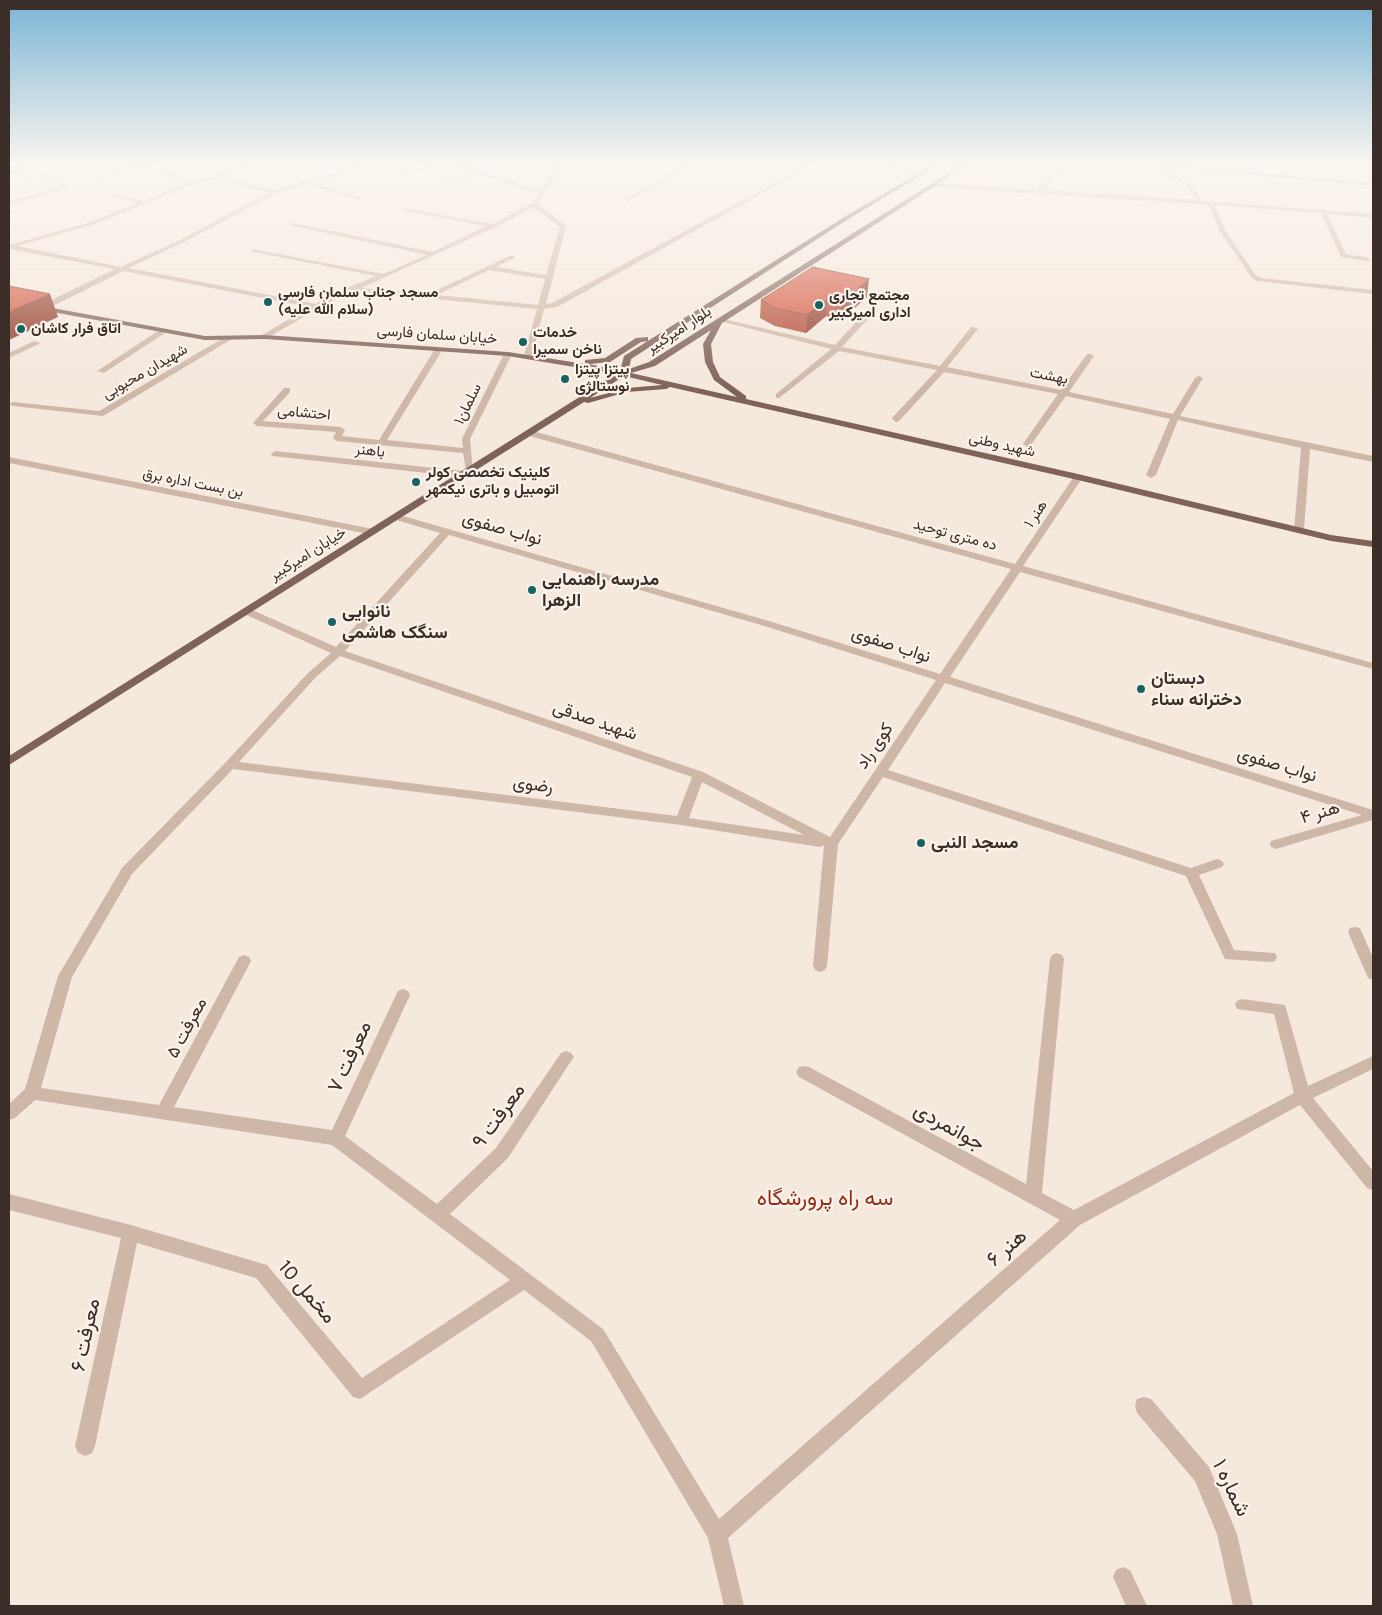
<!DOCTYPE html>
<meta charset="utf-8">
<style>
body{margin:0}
#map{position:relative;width:1382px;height:1615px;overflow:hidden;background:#f5e8dd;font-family:Karla,sans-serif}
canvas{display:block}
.frame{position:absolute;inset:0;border:10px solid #3b2d28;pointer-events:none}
</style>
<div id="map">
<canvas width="1382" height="1615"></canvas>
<div class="frame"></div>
</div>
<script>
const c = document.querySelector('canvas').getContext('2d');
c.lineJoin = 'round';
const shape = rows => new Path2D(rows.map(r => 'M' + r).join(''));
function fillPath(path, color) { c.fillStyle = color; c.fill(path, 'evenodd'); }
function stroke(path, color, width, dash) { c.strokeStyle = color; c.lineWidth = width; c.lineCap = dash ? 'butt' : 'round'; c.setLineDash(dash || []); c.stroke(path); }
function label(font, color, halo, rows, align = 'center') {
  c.font = font + ' Karla,Vazirmatn,sans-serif'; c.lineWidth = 4.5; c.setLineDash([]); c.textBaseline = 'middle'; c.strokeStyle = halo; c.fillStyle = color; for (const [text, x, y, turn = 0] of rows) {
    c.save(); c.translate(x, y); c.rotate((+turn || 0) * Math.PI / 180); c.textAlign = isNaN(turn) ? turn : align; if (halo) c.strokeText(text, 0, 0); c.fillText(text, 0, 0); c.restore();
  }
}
fillPath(shape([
 [24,165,35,165,14,170,32,176,32,178,9,172,9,167,24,165],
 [137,165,146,165,192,181,250,165,258,165,219,177,275,190,360,165,368,165,313,183,362,198,362,200,307,184,277,193,186,241,129,268,316,304,328,296,376,276,254,252,252,251,252,249,383,274,427,255,290,225,293,223,433,252,486,226,406,211,403,209,404,208,492,224,532,203,539,194,478,174,438,185,438,183,472,172,451,165,459,165,481,171,541,191,556,165,562,165,546,193,538,204,566,226,546,304,552,303,807,165,814,165,557,307,544,309,532,356,528,358,524,356,537,309,353,291,334,300,265,339,262,339,262,335,310,307,123,271,43,311,37,311,37,307,115,269,9,249,9,245,91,222,137,203,113,196,113,194,143,201,187,183,142,167,101,178,98,176,137,165],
 [212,179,269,193,182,239,121,267,17,246,95,224,194,184,212,179],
 [534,207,560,227,546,275,496,267,514,258,515,257,512,255,428,294,361,288,496,227,534,207],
 [489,270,545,279,538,305,437,295,489,270],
 [429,165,437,165,406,175,403,173,429,165],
 [689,165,696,165,628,201,623,200,689,165],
 [875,165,885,165,924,174,921,176,875,165],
 [1159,165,1373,182,1373,186,1168,169,1173,176,1190,183,1203,201,1373,214,1373,218,1327,214,1346,254,1370,258,1370,260,1368,261,1341,257,1321,213,1215,205,1225,230,1256,276,1261,278,1373,290,1373,294,1257,281,1252,278,1219,230,1209,205,933,187,930,185,933,183,1038,190,1058,168,1061,170,1044,190,1197,200,1186,185,1169,178,1159,165],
 [42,175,46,175,70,187,9,205,9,201,61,187,42,177,42,175],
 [870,307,877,309,842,347,940,366,971,327,974,327,978,329,947,367,1061,390,1087,354,1090,354,1094,356,1069,392,1173,414,1195,378,1199,376,1203,378,1180,416,1373,456,1373,462,1310,449,1304,530,1299,533,1294,530,1301,448,1178,420,1156,475,1151,478,1146,475,1170,419,1066,396,1030,446,1027,447,1023,444,1058,394,944,372,899,421,896,422,892,419,893,417,937,370,839,351,779,398,776,398,776,394,831,349,715,320,719,318,835,345,870,307],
 [161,329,168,331,104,373,97,371,161,329],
 [225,337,232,339,103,416,13,406,9,404,13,402,99,411,225,337],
 [34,341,41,343,9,358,9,353,34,341],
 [436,347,443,349,387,440,463,448,462,439,504,354,511,352,512,354,470,439,473,472,470,473,466,470,463,453,337,441,333,438,336,432,257,426,253,423,284,388,290,388,290,392,263,421,341,427,345,430,342,436,379,440,436,347],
 [529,430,1015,564,1075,475,1081,475,1083,477,1023,566,1373,663,1373,669,1020,572,950,677,1373,810,1373,820,1276,849,1271,847,1270,844,1271,841,1362,815,945,683,888,770,1191,868,1217,859,1222,861,1224,864,1222,867,1199,875,1234,950,1275,953,1277,957,1275,961,1270,962,1225,959,1186,876,883,777,838,844,827,966,825,970,820,972,815,970,813,966,824,845,820,847,681,825,233,769,132,874,72,977,41,1088,159,1105,239,957,244,955,249,957,251,961,174,1107,332,1130,396,995,398,991,403,989,408,991,410,995,345,1136,437,1204,496,1148,561,1053,566,1051,571,1053,574,1057,571,1061,508,1158,450,1214,603,1329,719,1519,1060,1220,799,1077,796,1072,799,1067,804,1066,809,1067,1026,1184,1050,959,1052,955,1057,953,1062,955,1064,959,1042,1193,1074,1210,1294,1093,1274,1014,1237,1009,1235,1005,1237,1001,1242,999,1285,1005,1308,1086,1373,1056,1373,1069,1313,1098,1373,1171,1373,1190,1367,1188,1300,1105,1080,1225,728,1538,744,1606,724,1606,708,1538,591,1341,524,1290,360,1399,353,1397,256,1278,137,1243,95,1446,92,1453,85,1456,78,1453,75,1446,121,1238,9,1210,9,1194,131,1225,267,1265,362,1378,510,1280,332,1145,35,1100,15,1118,9,1120,9,1104,25,1089,58,976,122,868,226,762,307,674,331,653,242,613,241,611,242,609,250,609,336,647,440,533,393,519,391,517,396,514,769,621,940,674,1011,569,526,435,525,433,529,430],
 [449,535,761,625,936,680,830,837,703,772,345,651,449,535],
 [340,656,692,777,677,816,239,762,315,678,340,656],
 [702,782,804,835,689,818,702,782],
 [275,451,463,471,468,474,463,477,272,456,271,454,275,451],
 [9,457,373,529,378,532,373,535,9,463,9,457],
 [1355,927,1360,928,1373,958,1373,980,1368,978,1348,932,1350,928,1355,927],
 [1144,1397,1151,1399,1209,1467,1237,1534,1253,1606,1233,1606,1217,1534,1195,1481,1137,1413,1135,1406,1137,1399,1144,1397],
 [1123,1567,1130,1570,1147,1606,1126,1606,1113,1577,1116,1570,1123,1567]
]), '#cfb7a7');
fillPath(shape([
 [932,165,939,165,850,218,631,359,629,369,649,362,961,165,968,165,722,323,711,344,713,362,720,377,746,396,746,399,1078,474,1331,535,1373,541,1373,547,1331,541,1078,480,670,387,666,389,627,392,588,403,584,402,9,765,9,756,616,374,508,356,265,339,205,340,9,304,9,300,205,336,265,335,508,352,585,364,585,360,605,358,636,338,648,337,648,341,641,342,610,362,589,364,620,371,624,356,846,216,932,165],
 [711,330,703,344,705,362,714,380,737,397,631,373,655,366,711,330],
 [624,376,662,385,627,388,590,398,624,376]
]), '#7f6258');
fillPath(shape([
 [867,297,841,320,826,316,806,333,775,326,760,318,761,300]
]), '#b64b34');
fillPath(shape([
 [869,279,867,297,841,320,843,302],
 [50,294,58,317,9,340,9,312],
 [827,299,826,316,806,333,807,315]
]), '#943d2b');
const building = shape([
 [813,267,869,279,843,302,827,299,807,315,776,308,761,300,813,267],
 [9,286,50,294,9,312,9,286]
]);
fillPath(building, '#d4573d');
stroke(building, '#943d2b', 1);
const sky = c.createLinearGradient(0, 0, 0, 391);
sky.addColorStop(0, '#7bb5d4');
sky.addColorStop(0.42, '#faf5f0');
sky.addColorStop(1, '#faf5f000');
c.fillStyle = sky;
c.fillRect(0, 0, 1382, 391);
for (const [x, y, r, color] of [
 [268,302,5,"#186262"],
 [819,305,5,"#186262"],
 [21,329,5,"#186262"],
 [523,342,5,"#186262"],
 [565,379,5,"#186262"],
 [416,482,5,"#186262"],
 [532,590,5,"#186262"],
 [332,622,5,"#186262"],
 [1141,689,5,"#186262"],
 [921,843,5,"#186262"]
]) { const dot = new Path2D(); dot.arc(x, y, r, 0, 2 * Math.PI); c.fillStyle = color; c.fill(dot); stroke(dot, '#fcf3eb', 2); }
label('bold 15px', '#3b2d28', '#fcf3eb', [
 ["مسجد جناب سلمان فارسی",278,293],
 ["(سلام الله علیه)",278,310],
 ["مجتمع تجاری",829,296],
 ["اداری امیرکبیر",829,313],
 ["اتاق فرار کاشان",31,329],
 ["خدمات",533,333],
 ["ناخن سمیرا",533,350],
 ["پیتزا پیتزا",575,370],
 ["نوستالژی",575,387],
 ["کلینیک تخصصی کولر",426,473],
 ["اتومبیل و باتری نیکمهر",426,490]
], 'left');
label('15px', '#3b2d28', '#fcf3eb', [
 ["بلوار امیرکبیر",679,330,-33],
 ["خیابان سلمان فارسی",437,335,4],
 ["شهیدان محبوبی",145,372,-30],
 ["بهشت",1049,376,11],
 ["سلمان۱",468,404,-64],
 ["احتشامی",304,413,5],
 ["شهید وطنی",1002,445,13],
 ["باهنر",370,451,6],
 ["بن بست اداره برق",193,483,11],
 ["هنر ۱",1036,514,-56],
 ["ده متری توحید",955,535,15],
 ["خیابان امیرکبیر",308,554,-32]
]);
label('18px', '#3b2d28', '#fcf3eb', [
 ["نواب صفوی",502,529,16],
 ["نواب صفوی",891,645,18],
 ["شهید صدقی",595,721,19],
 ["کوی راد",875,746,-56],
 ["نواب صفوی",1277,765,17],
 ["رضوی",533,785,7],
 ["هنر ۴",1320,813,-16],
 ["معرفت ۵",187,1028,-62]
]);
label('bold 18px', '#3b2d28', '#fcf3eb', [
 ["مدرسه راهنمایی",542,580],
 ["الزهرا",542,601],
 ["نانوایی",342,612],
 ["سنگک هاشمی",342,633],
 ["دبستان",1151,679],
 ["دخترانه سناء",1151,700],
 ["مسجد النبی",931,843]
], 'left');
label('21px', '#3b2d28', '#fcf3eb', [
 ["معرفت ۷",350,1057,-65],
 ["معرفت ۹",499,1116,-54],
 ["جوانمردی",949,1127,29],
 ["هنر ۶",1007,1248,-41],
 ["مخمل 10",307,1292,49],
 ["معرفت ۶",86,1335,-78],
 ["شماره ۱",1231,1488,64]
]);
label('22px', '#952c17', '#fcf3eb', [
 ["سه راه پرورشگاه",825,1199]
]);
</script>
